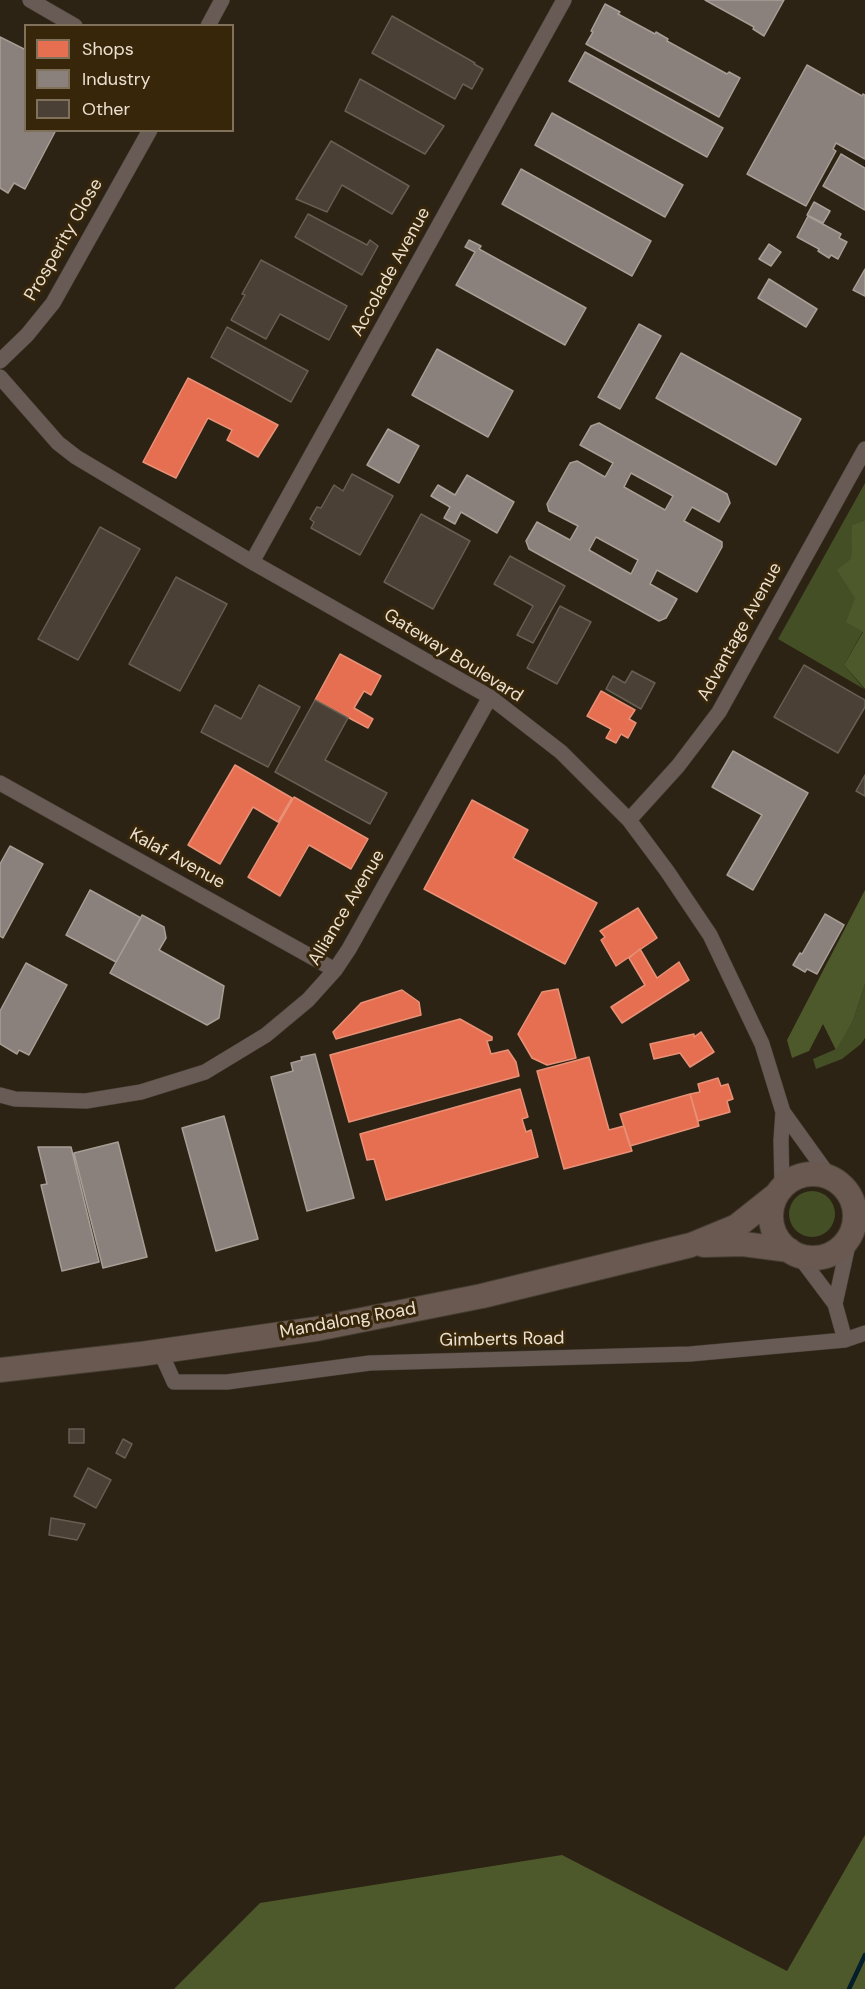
<!DOCTYPE html>
<style>
body{margin:0}
#map{position:relative;width:865px;height:1989px;overflow:hidden;background:#2c2314;font-family:"DM Sans",sans-serif}
canvas{display:block}
.legend{position:absolute;left:24px;top:24px;width:210px;height:108px;box-sizing:border-box;background:#37260a;border:2px solid #7f715a;margin:0;padding:8px 10px;list-style:none;font-size:18px;color:#ece1d1}
.legend li{display:flex;align-items:center;gap:12px;height:30px}
.legend b{width:30px;border:2px solid #7f715a}
</style>
<div id="map">
<canvas width="865" height="1989"></canvas>
<ul class="legend">
<li><b style="height:16px;background:#e76f51"></b>Shops</li>
<li><b style="height:16px;background:#8a817c"></b>Industry</li>
<li><b style="height:16px;background:#4a4035"></b>Other</li>
</ul>
</div>
<script>
const c = document.querySelector('canvas').getContext('2d');
c.lineJoin = 'round';
function fillPath(path, color) { c.fillStyle = color; c.fill(path, 'evenodd'); }
const shape = rows => new Path2D(rows.map(r => 'M' + r).join(''));
function stroke(path, color, width, dash) { c.strokeStyle = color; c.lineWidth = width; c.lineCap = dash ? 'butt' : 'round'; c.setLineDash(dash || []); c.stroke(path); }
function label(font, color, halo, rows, align = 'center') {
  c.font = font + ' "DM Sans",sans-serif'; c.lineWidth = 6; c.setLineDash([]); c.textBaseline = 'middle'; c.strokeStyle = halo; c.fillStyle = color; for (const [text, x, y, turn = 0] of rows) {
    c.save(); c.translate(x, y); c.rotate((+turn || 0) * Math.PI / 180); c.textAlign = isNaN(turn) ? turn : align; if (halo) c.strokeText(text, 0, 0); c.fillText(text, 0, 0); c.restore();
  }
}
fillPath(shape([
 [865,483,865,520,853,525,851,559,855,598,863,631,844,665,864,689,778,639],
 [865,984,865,1038,861,1044,842,1059,816,1069,813,1059,836,1049,853,1021],
 '789 1214a23 23 0 1 1 46 0a23 23 0 1 1-46 0Z'
]), '#444f25');
fillPath(shape([
 [865,520,865,689,844,665,863,632,846,622,855,598,837,570,851,559,852,525],
 [865,890,865,984,853,1021,836,1050,823,1024,809,1051,792,1058,787,1040],
 [865,1835,865,1989,174,1989,260,1903,562,1855,787,1971]
]), '#4d592a');
const shops = shape([
 [188,378,278,425,258,457,227,440,232,430,208,418,176,478,143,462,188,378],
 [340,654,381,676,371,695,364,691,354,708,373,719,368,728,315,700,340,654],
 [601,691,635,710,629,719,636,723,628,738,621,734,616,743,606,738,611,729,587,716,601,691],
 [235,765,292,798,278,822,253,807,220,864,188,845,235,765],
 [294,797,368,839,351,869,309,845,280,896,248,877,294,797],
 [472,800,528,830,513,858,597,903,565,964,424,889,472,800],
 [638,908,657,938,616,966,601,940,605,937,600,931,638,908],
 [640,949,657,978,679,962,689,980,622,1023,611,1007,645,985,629,958,640,949],
 [558,989,576,1058,547,1065,532,1058,518,1034,542,992,558,989],
 [402,990,419,1002,421,1015,336,1039,333,1032,361,1003,402,990],
 [460,1019,492,1037,492,1040,487,1041,491,1054,508,1050,516,1062,519,1076,349,1122,330,1055,460,1019],
 [701,1032,714,1052,690,1067,680,1053,654,1059,650,1044,694,1034,694,1037,701,1032],
 [589,1057,609,1130,624,1126,632,1151,564,1169,537,1071,589,1057],
 [718,1078,721,1086,728,1084,733,1099,727,1101,730,1112,698,1121,690,1094,700,1092,698,1084,718,1078],
 [520,1089,528,1117,522,1119,526,1132,531,1130,538,1157,386,1200,374,1159,367,1160,360,1134,520,1089],
 [690,1094,699,1126,630,1146,620,1114,690,1094]
]);
fillPath(shops, '#e76f51');
stroke(shops, '#e89177', 1.5);
const industry = shape([
 [705,0,784,0,764,36,753,29,754,27,705,0],
 [605,4,620,12,618,14,655,34,656,32,668,39,667,41,727,74,729,72,740,78,719,117,586,44,593,32,591,31,605,4],
 [0,37,26,50,26,130,56,130,25,189,14,183,8,193,0,188,0,37],
 [585,52,723,128,707,157,569,81,585,52],
 [807,65,862,96,863,94,865,95,865,159,836,143,833,149,836,151,806,206,747,174,807,65],
 [552,113,683,185,665,217,535,145,552,113],
 [841,154,865,168,865,210,823,186,841,154],
 [521,169,651,241,632,276,502,204,521,169],
 [814,202,830,211,823,223,807,215,814,202],
 [808,216,841,234,839,238,847,242,838,259,831,255,829,258,818,251,819,249,797,237,808,216],
 [469,240,481,246,479,249,586,308,565,345,456,285,475,252,465,247,469,240],
 [769,244,781,252,771,266,759,259,769,244],
 [865,269,865,296,853,290,865,269],
 [769,279,817,309,806,327,758,298,769,279],
 [639,324,661,336,620,409,598,397,639,324],
 [437,349,513,391,488,437,412,395,437,349],
 [681,353,801,419,776,465,656,398,681,353],
 [599,423,727,494,730,503,719,522,692,507,684,521,722,542,722,547,697,592,657,570,650,584,677,599,666,618,659,621,529,549,526,541,537,522,570,540,578,526,549,511,547,504,570,463,577,461,605,477,613,463,580,445,591,426,599,423],
 [631,473,673,496,665,510,624,487,631,473],
 [596,537,638,560,631,574,589,550,596,537],
 [388,429,419,446,399,483,367,465,388,429],
 [467,475,514,502,497,533,461,512,455,524,444,518,450,507,431,496,438,485,455,495,467,475],
 [733,751,808,793,753,890,727,875,762,815,712,787,733,751],
 [10,846,43,864,3,938,0,936,0,864,10,846],
 [90,890,141,918,116,962,66,935,90,890],
 [825,914,844,925,817,974,807,969,805,972,793,965,800,953,802,954,825,914],
 [142,915,164,927,166,938,159,950,224,986,219,1018,207,1025,110,973,142,915],
 [26,963,67,985,29,1055,19,1050,17,1054,0,1044,0,1011,26,963],
 [315,1054,354,1198,307,1211,271,1077,293,1071,291,1063,302,1060,301,1057,315,1054],
 [224,1116,258,1239,216,1251,182,1128,224,1116],
 [118,1142,147,1257,103,1268,74,1153,118,1142],
 [38,1147,71,1147,99,1262,62,1271,41,1185,47,1184,38,1147]
]);
fillPath(industry, '#8a817c');
stroke(industry, '#a79e96', 1.5);
stroke(shape([
 [849,1989,865,1955]
]), '#041e2a', 4.5);
const building = shape([
 [392,16,475,63,474,64,483,69,472,89,463,84,455,99,372,53,392,16],
 [360,79,444,126,425,154,345,111,360,79],
 [331,141,409,186,392,214,342,185,327,212,296,199,331,141],
 [308,214,367,245,370,240,378,246,362,275,295,237,308,214],
 [261,260,347,306,329,340,280,314,266,339,231,320,245,295,242,294,261,260],
 [227,327,308,371,291,402,211,357,227,327],
 [352,474,393,496,360,555,311,528,314,522,310,519,317,507,321,508,334,485,343,491,352,474],
 [421,514,470,541,433,609,384,582,421,514],
 [100,527,140,549,78,660,38,639,100,527],
 [510,556,565,586,533,643,517,635,533,606,494,584,510,556],
 [176,577,227,604,180,691,129,664,176,577],
 [560,606,591,622,557,684,527,668,560,606],
 [804,665,865,700,865,707,838,753,774,717,804,665],
 [632,671,655,683,641,709,606,689,613,676,625,683,632,671],
 [259,685,300,707,268,767,201,732,215,705,241,719,259,685],
 [315,700,348,718,325,760,387,793,370,824,275,772,315,700],
 [865,775,865,796,856,791,865,775],
 [69,1429,84,1429,84,1443,69,1443,69,1429],
 [123,1439,132,1444,125,1458,116,1453,123,1439],
 [88,1468,111,1480,96,1508,74,1496,88,1468],
 [51,1518,85,1524,77,1540,49,1535,51,1518]
]);
fillPath(building, '#4a4035');
stroke(building, '#685f54', 1.5);
const minor = shape([
 [30,0,75,26],
 [208,26,222,0],
 [0,361,27,335,53,303,150,130],
 [0,377,58,443,76,457,252,562,490,697,561,752,629,820,667,871,710,935,762,1044,783,1112,781,1140,782,1186],
 [252,562,564,0],
 [0,783,335,970],
 [629,820,678,766,719,712,865,449],
 [0,1095,15,1099,86,1101,141,1092,205,1072,266,1035,308,1000,335,970,349,949,490,697],
 [783,1112,829,1176],
 [799,1256,835,1304,845,1340],
 [835,1304,850,1236],
 [160,1351,174,1382,227,1382,370,1363,690,1354,845,1340,865,1333]
]);
const primary = shape([
 '771 1216a42 42 0 1 1 84 0a42 42 0 1 1-84 0Z',
 [704,1245,743,1244,789,1250],
 [0,1370,141,1354,316,1329,482,1296,691,1245,737,1226,776,1195]
]);
stroke(minor, '#453d31', 16);
stroke(primary, '#453d31', 26);
stroke(minor, '#685a55', 15);
stroke(primary, '#695950', 24);
label('18px', '#ece1d1', '#37260a', [
 ["Prosperity Close",64,240,-60],
 ["Accolade Avenue",391,272,-61],
 ["Advantage Avenue",740,632,-61],
 ["Gateway Boulevard",453,656,32],
 ["Kalaf Avenue",177,859,29],
 ["Alliance Avenue",347,908,-59],
 ["Mandalong Road",348,1321,-10],
 ["Gimberts Road",502,1340,-1]
]);
</script>
